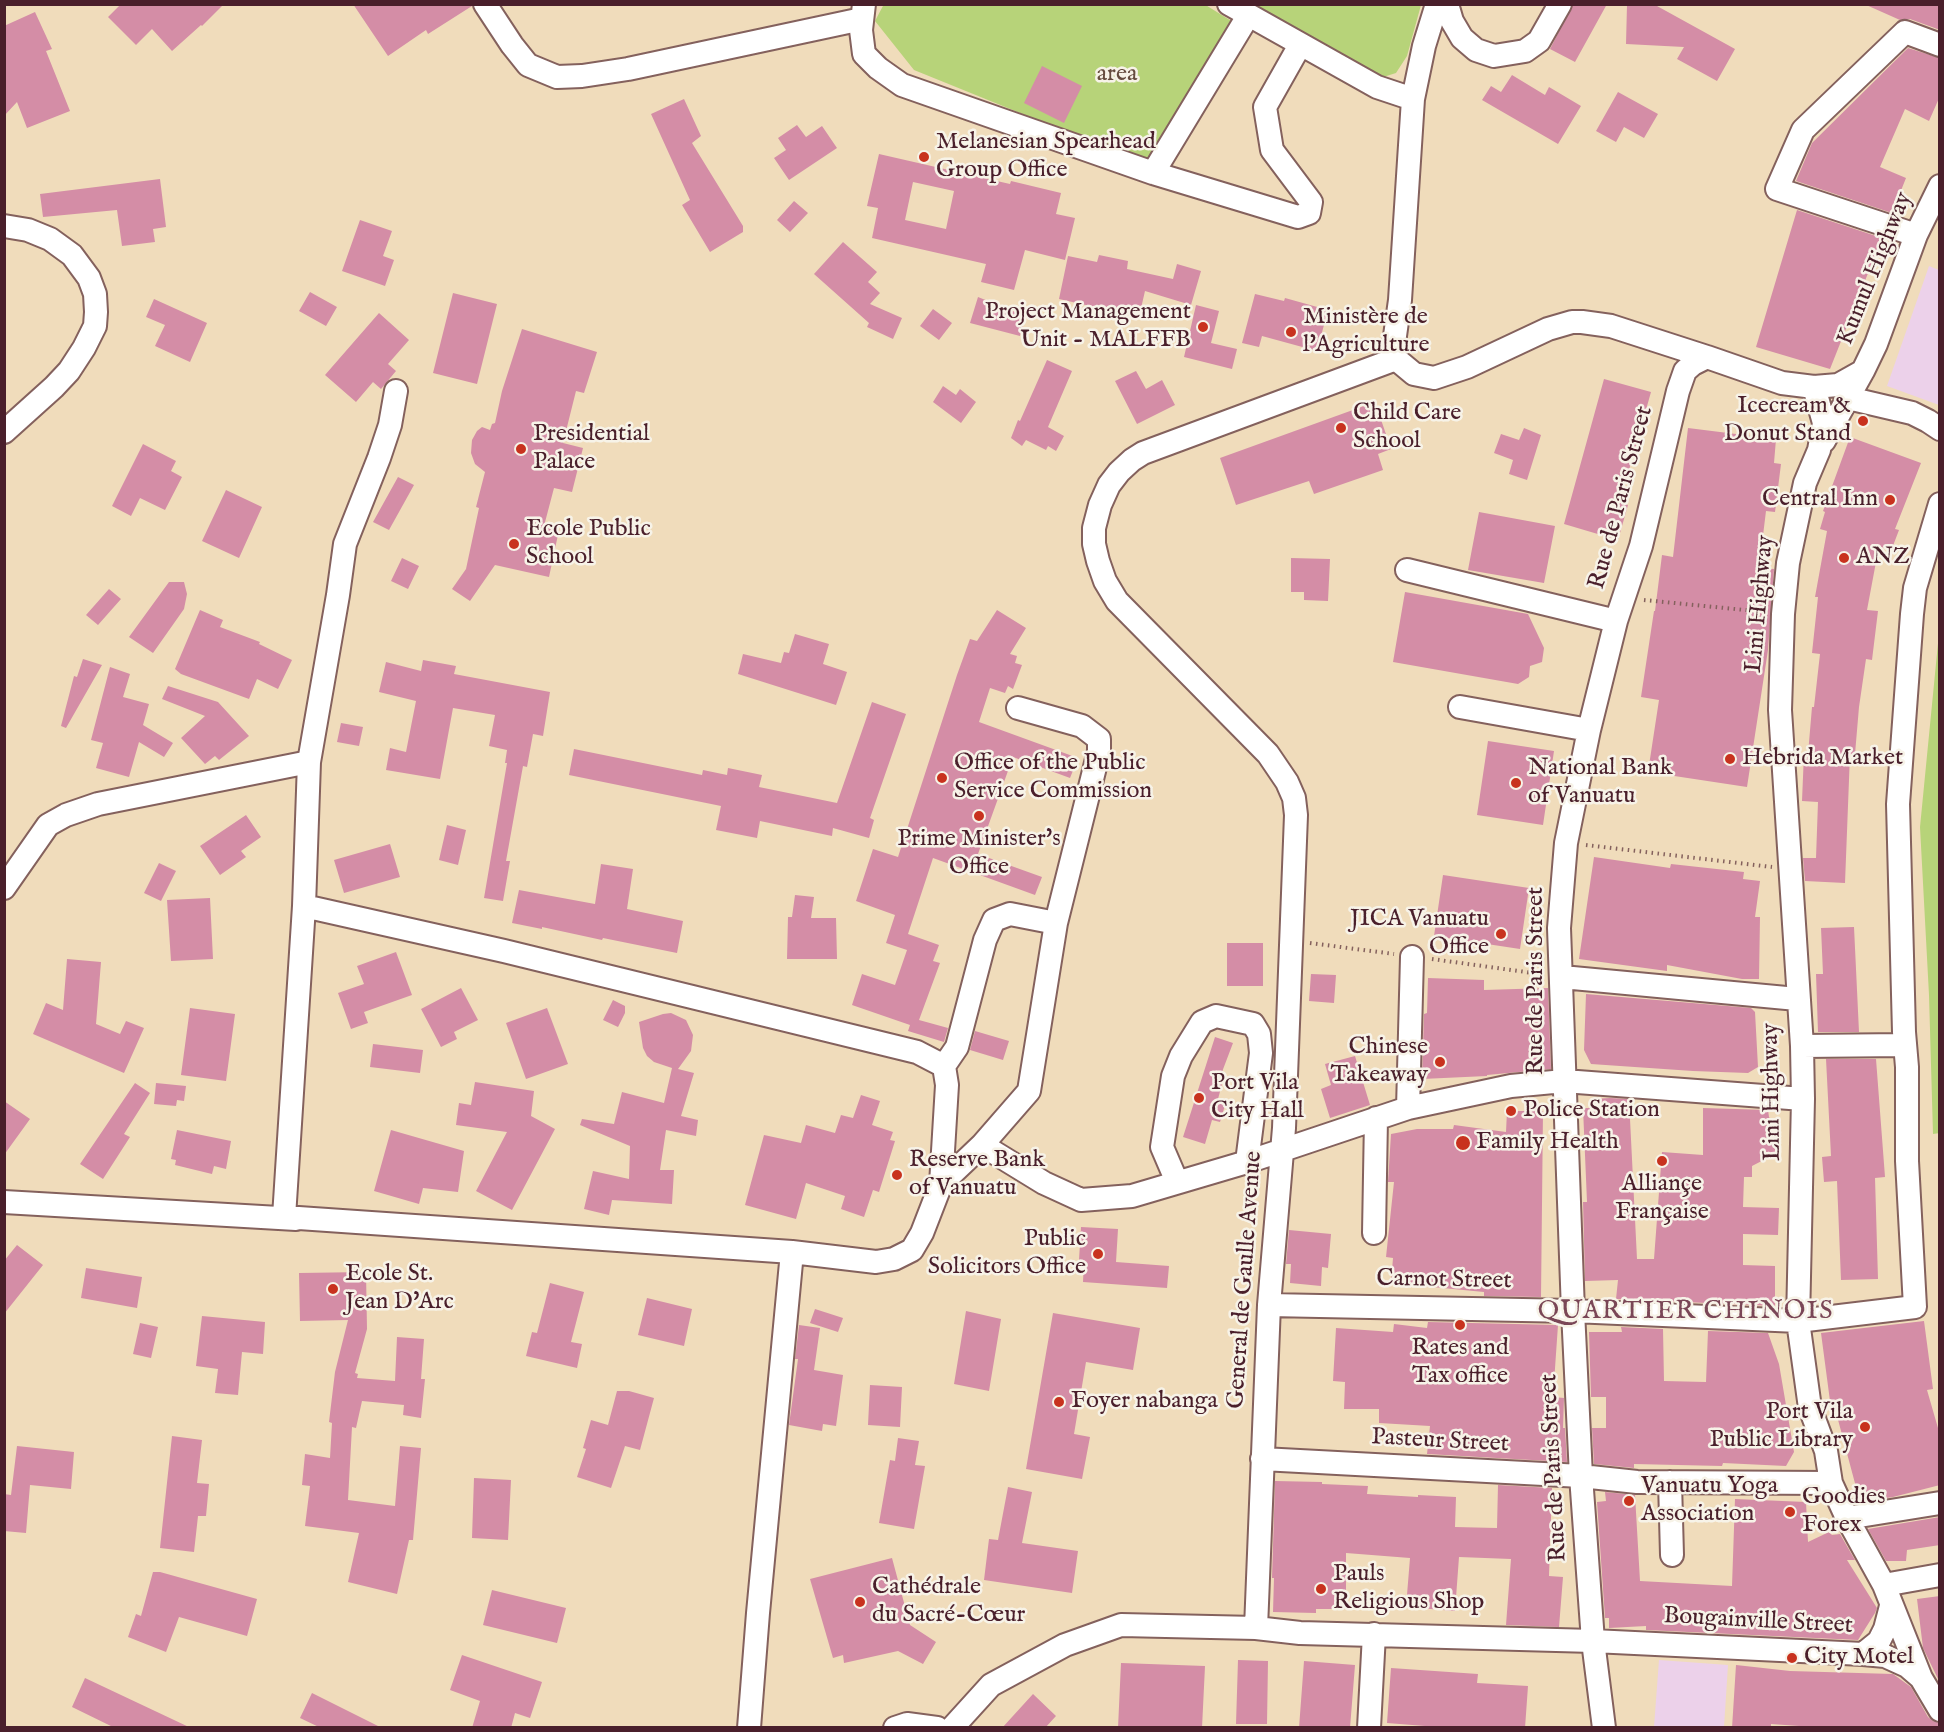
<!DOCTYPE html>
<meta charset="utf-8">
<style>
body{margin:0}
#map{position:relative;width:1944px;height:1732px;overflow:hidden;background:#f0dcbb;font-family:"IM FELL English",serif}
canvas{display:block}
.frame{position:absolute;inset:0;border:6px solid #4a1f2b;pointer-events:none}
</style>
<div id="map">
<canvas width="1944" height="1732"></canvas>
<div class="frame"></div>
</div>
<script>
const c = document.querySelector('canvas').getContext('2d');
c.lineJoin = 'round';
function fillPath(path, color) { c.fillStyle = color; c.fill(path, 'evenodd'); }
const shape = rows => new Path2D(rows.map(r => 'M' + r).join(''));
function stroke(path, color, width, dash) { c.strokeStyle = color; c.lineWidth = width; c.lineCap = dash ? 'butt' : 'round'; c.setLineDash(dash || []); c.stroke(path); }
function label(font, color, halo, rows, align = 'center') {
  c.font = font + ' "IM FELL English",serif'; c.lineWidth = 5; c.setLineDash([]); c.textBaseline = 'middle'; c.strokeStyle = halo; c.fillStyle = color; for (const [text, x, y, turn = 0] of rows) {
    c.save(); c.translate(x, y); c.rotate((+turn || 0) * Math.PI / 180); c.textAlign = isNaN(turn) ? turn : align; if (halo) c.strokeText(text, 0, 0); c.fillText(text, 0, 0); c.restore();
  }
}
fillPath(shape([
 [1929,266,1939,270,1939,405,1887,386],
 [1659,1660,1728,1665,1724,1727,1654,1727]
]), '#ecd1ea');
fillPath(shape([
 [884,4,1204,4,1233,22,1146,164,914,70,875,21],
 [1244,5,1421,5,1407,56,1396,73,1380,78],
 [1939,633,1940,1133,1933,1134,1929,995,1920,827]
]), '#b7d379');
fillPath(shape([
 [121,4,224,4,202,26,201,25,172,51,152,29,136,45,108,17],
 [353,4,472,4,472,6,428,34,426,30,388,56],
 [1573,4,1607,4,1575,62,1550,49],
 [1864,4,1940,4,1940,30,1910,19,1900,20],
 [1627,5,1657,6,1735,49,1717,81,1677,59,1684,47,1626,44],
 [35,12,52,49,46,51,70,111,27,128,17,102,4,116,4,26],
 [1908,48,1940,58,1940,96,1929,121,1905,109,1880,167,1906,178,1892,213,1796,181,1812,143],
 [1042,66,1082,86,1064,123,1024,103],
 [1512,75,1545,95,1549,87,1581,106,1558,144,1482,100,1491,86,1501,92],
 [1618,92,1658,114,1644,138,1624,127,1616,142,1596,131],
 [684,99,701,136,692,143,743,226,743,232,710,252,682,205,690,200,651,114],
 [797,125,806,137,822,126,837,148,789,180,774,158,786,150,778,138],
 [879,154,1010,184,1011,181,1061,193,1056,214,1075,218,1065,260,1025,250,1014,290,981,282,986,264,872,238,878,208,867,206],
 [913,182,954,191,946,229,905,220],
 [160,179,166,227,153,229,155,242,122,246,117,210,43,217,40,194],
 [794,201,808,213,790,232,777,220],
 [1797,210,1882,238,1830,369,1756,347],
 [360,220,392,231,383,256,394,260,385,286,342,271],
 [843,242,877,272,868,282,880,293,870,304,902,318,893,339,867,327,869,323,814,274],
 [1099,255,1128,261,1127,269,1173,279,1177,264,1201,271,1191,305,1145,291,1139,317,1059,299,1068,256,1097,262],
 [310,292,337,307,326,326,299,311],
 [453,293,497,304,477,384,433,373],
 [1255,294,1284,301,1285,298,1328,310,1317,351,1262,336,1259,347,1242,343],
 [978,297,1025,316,1020,336,970,323],
 [154,299,207,323,190,362,155,346,165,325,146,317],
 [1196,305,1219,311,1211,343,1237,349,1232,369,1184,357],
 [933,309,952,323,939,340,920,326],
 [379,313,409,340,388,364,396,371,381,389,373,382,356,402,325,375],
 [522,329,597,352,584,393,576,391,563,443,583,448,572,492,554,488,544,526,559,530,549,577,495,565,470,601,452,589,466,569,479,508,476,507,485,472,475,464,471,453,472,440,477,431,482,427,490,430,492,424,495,423,502,391],
 [1047,360,1072,371,1048,427,1064,436,1056,451,1048,446,1046,450,1026,440,1022,446,1011,438,1018,420,1020,421],
 [1136,371,1146,389,1162,380,1175,405,1137,424,1115,381],
 [1604,379,1651,392,1620,502,1628,505,1618,540,1564,524],
 [943,386,956,395,960,389,976,402,961,423,933,402],
 [1375,402,1391,449,1378,454,1383,470,1314,494,1309,481,1236,505,1220,458],
 [1524,428,1541,435,1527,480,1509,474,1513,460,1494,453,1501,434,1519,440],
 [1688,428,1776,439,1774,463,1781,464,1775,512,1766,511,1759,568,1774,569,1768,650,1747,787,1648,772,1659,700,1641,697,1654,611,1655,611,1662,555,1673,557],
 [1850,437,1921,463,1895,529,1899,530,1891,551,1879,546,1867,610,1878,611,1872,660,1866,659,1859,707,1855,754,1850,754,1845,883,1805,881,1803,858,1816,858,1818,802,1802,801,1804,753,1808,754,1812,707,1814,707,1820,654,1812,653,1818,597,1815,597,1827,531,1820,529,1825,512,1823,511],
 [143,444,176,461,171,471,182,477,165,510,140,498,131,516,112,506],
 [398,477,414,485,389,530,373,522],
 [226,490,262,507,239,558,202,541],
 [1479,512,1555,526,1544,583,1468,570],
 [402,558,419,566,408,589,391,581],
 [1291,558,1330,559,1328,601,1304,600,1304,592,1291,592],
 [169,582,184,582,187,594,184,609,153,653,129,637],
 [109,589,121,599,98,625,86,615],
 [1405,592,1528,614,1544,648,1542,662,1530,666,1529,677,1518,684,1393,662],
 [200,610,223,620,220,627,260,642,259,644,292,660,278,689,257,679,249,699,181,674,175,669],
 [997,610,1026,628,1010,654,1017,656,1015,663,1022,665,1013,689,1008,686,1005,693,990,688,979,722,1078,758,1070,778,1013,757,978,854,1042,877,1035,895,933,858,908,934,939,945,933,961,940,963,919,1020,948,1028,944,1042,908,1031,910,1025,852,1005,862,974,895,985,907,950,886,943,895,915,856,901,873,849,898,857,957,675,970,639,977,641],
 [795,634,829,644,823,664,847,672,836,705,738,674,743,654,781,663,784,652,789,653],
 [83,659,102,665,66,728,61,726,74,676,77,677],
 [423,660,456,666,454,674,550,692,543,736,533,734,527,767,523,766,506,861,510,861,503,901,484,898,507,763,505,763,507,750,489,746,495,715,453,708,440,779,386,770,390,748,406,752,416,701,379,692,386,662,421,671],
 [110,667,130,674,123,697,149,704,143,725,173,743,164,757,139,742,129,777,96,768,103,743,91,740],
 [168,686,218,702,249,736,219,760,215,756,205,764,181,738,205,716,162,699],
 [872,702,906,714,870,818,874,820,869,838,833,828,832,836,760,821,757,838,716,830,721,806,569,775,574,749,702,775,703,770,727,775,728,768,762,775,759,787,837,803],
 [341,723,363,727,359,746,337,742],
 [1488,741,1554,751,1543,825,1477,815],
 [246,815,261,837,241,851,246,857,220,875,200,846],
 [447,825,466,830,458,865,439,860],
 [390,844,400,877,344,893,334,860],
 [1594,857,1670,868,1671,864,1744,872,1743,879,1760,881,1755,917,1760,917,1759,979,1742,979,1667,965,1667,971,1579,959],
 [159,863,176,871,161,901,144,893],
 [601,864,633,869,627,909,683,921,677,953,603,938,602,940,542,927,542,929,512,923,519,890,595,904],
 [1443,875,1529,888,1520,949,1434,936],
 [795,895,814,897,811,918,836,918,837,959,787,959,788,917,792,917],
 [210,898,213,959,171,961,167,900],
 [1854,927,1859,1032,1818,1032,1816,974,1823,974,1821,928],
 [1227,943,1263,943,1263,986,1227,986],
 [396,952,412,995,364,1012,368,1023,351,1029,338,993,364,984,357,966],
 [67,959,101,962,96,1024,120,1034,126,1021,144,1028,124,1073,33,1034,46,1003,63,1010],
 [1311,974,1336,975,1334,1003,1309,1001],
 [1428,978,1484,980,1484,990,1548,988,1551,1069,1487,1075,1487,1076,1422,1079,1424,1014,1427,1013],
 [461,988,478,1020,454,1032,457,1039,441,1047,421,1009],
 [1586,994,1751,1008,1755,1012,1758,1067,1748,1073,1693,1071,1591,1064,1584,1050],
 [613,1000,625,1006,625,1013,618,1027,603,1020],
 [190,1008,235,1014,226,1081,181,1075],
 [547,1008,568,1064,526,1079,506,1023],
 [671,1013,686,1020,693,1035,691,1051,678,1069,694,1073,681,1116,698,1120,696,1136,666,1130,660,1170,674,1170,672,1204,612,1200,609,1215,584,1209,593,1171,629,1179,630,1146,580,1125,582,1119,614,1124,622,1092,664,1103,672,1068,654,1062,647,1056,643,1048,639,1022,663,1014],
 [975,1031,1009,1041,1003,1060,970,1050],
 [1215,1037,1233,1043,1222,1072,1225,1073,1218,1099,1226,1102,1220,1122,1212,1120,1205,1144,1183,1137],
 [373,1044,423,1050,420,1073,370,1067],
 [1355,1056,1370,1105,1330,1118,1321,1089,1331,1085,1325,1064],
 [1826,1059,1876,1059,1885,1177,1875,1178,1878,1279,1841,1280,1837,1181,1824,1182,1822,1157,1831,1156],
 [475,1082,534,1091,531,1116,555,1129,512,1210,476,1191,507,1132,456,1125,459,1103,471,1105],
 [135,1083,150,1093,124,1134,130,1137,103,1179,80,1164],
 [156,1083,186,1086,184,1101,177,1100,176,1106,154,1104],
 [861,1095,880,1101,872,1125,893,1132,890,1140,895,1141,879,1192,873,1190,864,1217,841,1209,845,1196,806,1183,796,1219,745,1205,764,1135,801,1143,806,1125,835,1133,841,1115,853,1118],
 [1610,1098,1629,1099,1637,1259,1654,1259,1662,1152,1703,1155,1703,1108,1768,1110,1769,1117,1780,1135,1776,1140,1781,1151,1752,1166,1752,1177,1744,1177,1743,1207,1779,1208,1778,1235,1743,1234,1743,1265,1775,1266,1775,1306,1616,1299,1618,1280,1585,1281,1583,1202,1587,1202,1583,1108,1593,1108,1593,1099],
 [4,1101,30,1119,4,1155],
 [1507,1111,1543,1111,1541,1297,1484,1296,1484,1292,1391,1283,1393,1258,1386,1257,1394,1182,1388,1182,1391,1134,1417,1129,1453,1129,1454,1125,1506,1132],
 [177,1130,231,1141,226,1169,214,1166,212,1174,175,1165,176,1160,171,1159],
 [391,1130,464,1151,458,1192,423,1188,419,1204,374,1191],
 [1081,1227,1118,1229,1116,1262,1169,1266,1167,1288,1083,1282,1084,1261,1079,1260],
 [1289,1230,1331,1234,1328,1268,1322,1267,1321,1286,1290,1283,1291,1264,1286,1264],
 [17,1245,43,1265,4,1314,4,1261],
 [86,1268,142,1277,137,1308,81,1298],
 [366,1272,367,1329,355,1373,358,1374,357,1378,395,1381,397,1337,424,1339,421,1379,425,1379,421,1418,403,1415,404,1405,362,1401,356,1428,352,1427,348,1500,395,1506,400,1446,421,1448,413,1540,409,1540,397,1594,348,1582,359,1533,305,1526,310,1486,302,1485,305,1454,330,1458,332,1423,329,1422,335,1372,348,1320,300,1321,299,1273],
 [550,1283,584,1292,571,1342,582,1344,577,1368,526,1356,532,1332,537,1333],
 [647,1298,692,1309,684,1346,638,1335],
 [815,1309,843,1318,838,1332,810,1323],
 [966,1311,1001,1319,989,1391,954,1384],
 [1053,1313,1140,1328,1133,1370,1086,1362,1074,1434,1090,1437,1082,1479,1026,1469],
 [202,1316,265,1322,263,1354,242,1352,238,1395,215,1393,218,1369,196,1366],
 [1924,1321,1933,1389,1927,1390,1940,1435,1940,1485,1893,1497,1860,1502,1833,1401,1830,1401,1821,1333],
 [1428,1322,1558,1325,1553,1397,1564,1398,1563,1428,1565,1428,1567,1462,1427,1454,1430,1426,1379,1423,1379,1409,1344,1409,1345,1382,1333,1381,1336,1328,1393,1332,1394,1324,1427,1328],
 [140,1323,158,1327,151,1358,133,1354],
 [799,1325,820,1328,814,1370,843,1375,836,1426,823,1424,822,1431,789,1425,798,1359,795,1359],
 [1621,1327,1663,1329,1664,1381,1706,1382,1708,1331,1768,1333,1779,1364,1794,1452,1786,1466,1723,1463,1722,1466,1634,1464,1634,1468,1594,1464,1592,1428,1606,1428,1606,1397,1591,1397,1589,1332,1622,1332],
 [870,1385,902,1387,900,1427,868,1425],
 [617,1391,629,1391,654,1398,640,1450,625,1446,611,1488,577,1477,586,1449,583,1448,591,1420,608,1425],
 [172,1436,202,1440,197,1483,209,1484,206,1516,198,1516,194,1552,160,1548],
 [898,1438,919,1441,915,1465,925,1466,914,1529,879,1523,890,1460,895,1461],
 [17,1446,74,1452,71,1489,30,1485,26,1533,4,1531,4,1494,11,1495],
 [474,1478,511,1480,508,1540,472,1538],
 [1275,1481,1322,1482,1322,1484,1368,1486,1367,1494,1418,1497,1418,1495,1456,1497,1455,1527,1497,1528,1498,1485,1552,1488,1549,1576,1563,1577,1559,1627,1506,1625,1511,1559,1459,1557,1455,1611,1406,1607,1410,1558,1346,1553,1346,1609,1316,1609,1316,1613,1273,1612,1274,1578,1272,1578],
 [1008,1487,1032,1492,1022,1543,1078,1551,1072,1593,984,1580,989,1539,998,1540],
 [1605,1492,1635,1495,1640,1581,1732,1586,1735,1499,1806,1502,1808,1542,1829,1532,1832,1535,1840,1534,1855,1560,1847,1560,1877,1608,1875,1613,1858,1640,1646,1630,1646,1626,1609,1628,1609,1618,1605,1618,1597,1502,1606,1501],
 [1940,1517,1940,1545,1907,1550,1906,1561,1886,1561,1868,1529],
 [892,1558,910,1625,936,1642,923,1664,898,1651,844,1663,843,1655,833,1658,810,1579],
 [153,1572,160,1572,257,1599,247,1636,179,1617,166,1652,128,1637,136,1614,141,1616],
 [492,1590,566,1608,557,1643,483,1625],
 [1940,1596,1940,1683,1923,1648,1917,1599],
 [462,1655,542,1682,530,1718,515,1713,511,1728,472,1728,480,1701,450,1690],
 [1238,1660,1268,1661,1267,1724,1236,1724],
 [1304,1661,1355,1665,1350,1728,1299,1728],
 [1121,1663,1205,1666,1202,1728,1118,1728],
 [1736,1665,1790,1671,1893,1674,1911,1687,1928,1717,1933,1721,1940,1723,1940,1728,1827,1728,1771,1724,1771,1728,1732,1728],
 [1391,1668,1478,1674,1477,1683,1528,1686,1525,1728,1450,1728,1387,1723],
 [85,1678,191,1728,115,1728,72,1707],
 [312,1693,382,1728,321,1728,300,1718],
 [1033,1694,1056,1716,1045,1728,1002,1728]
]), '#d48da6');
const minor = shape([
 [485,4,512,45,528,65,557,77,582,76,628,69,862,19],
 [864,4,861,30,864,54,878,68,902,85,1153,173,1298,217,1309,213,1311,202,1272,150,1265,107,1300,45],
 [1229,4,1377,87,1413,99],
 [1447,4,1452,21,1462,38,1476,50,1494,56,1525,51,1539,41,1560,4],
 [1153,173,1248,16],
 [4,226,28,230,50,239,72,255,89,278,95,294,96,312,95,326,84,348,69,371,54,387,4,432],
 [1916,235,1777,189,1803,130,1905,32,1940,45],
 [1396,359,1394,343,1400,300,1413,99,1424,46,1437,4],
 [1814,387,1824,423,1819,450,1805,483,1788,563,1783,614,1780,710,1802,1046,1803,1099,1798,1321,1810,1408,1826,1451,1831,1483,1847,1518,1884,1585,1921,1678,1940,1710],
 [1848,398,1912,413,1928,421,1940,429],
 [1824,441,1863,371,1876,344,1916,235,1940,186],
 [1407,570,1616,621],
 [1460,707,1589,730],
 [1018,708,1082,726,1099,739,1099,751,1056,923],
 [309,762,338,595,345,544,379,458,390,425,396,391],
 [4,888,48,825,66,815,98,804,309,762,304,906,284,1217,792,1252,876,1262,894,1259,912,1250,922,1233,941,1184,982,1145,1029,1091,1056,923,1010,914,994,920,985,940,957,1047,944,1066,947,1085,941,1184],
 [304,906,504,951,917,1052,944,1066],
 [1562,977,1797,999],
 [1802,1046,1905,1045],
 [1408,1108,1412,957],
 [982,1145,1044,1183,1081,1200,1132,1196,1247,1162,1408,1108,1511,1086,1564,1081,1803,1099],
 [1177,1182,1162,1147,1173,1076,1181,1056,1202,1022,1216,1016,1253,1024,1259,1034,1261,1053,1247,1162],
 [4,1202,296,1219],
 [1374,1233,1376,1118],
 [1269,1305,1573,1311,1798,1321,1915,1307,1907,1161,1907,1067,1904,1032,1898,804,1912,614,1915,588,1940,504],
 [1262,1459,1581,1476,1637,1482,1831,1483],
 [1670,1482,1672,1555],
 [1847,1518,1940,1503],
 [1884,1585,1940,1575],
 [1256,1628,1269,1305,1284,1128,1296,815,1294,798,1287,782,1268,754,1117,601,1105,581,1098,561,1094,544,1094,528,1100,505,1109,485,1119,472,1132,460,1143,453,1396,359,1414,374,1434,378,1467,367,1548,329,1572,322,1582,322,1611,326,1707,357],
 [1863,1654,1885,1656,1907,1666,1921,1678],
 [749,1728,758,1613,792,1252],
 [895,1728,907,1724,937,1728],
 [952,1728,991,1685,1065,1645,1121,1625,1256,1628,1300,1633,1593,1641,1863,1654,1879,1641,1885,1629,1891,1606],
 [1369,1728,1374,1634],
 [1604,1728,1593,1641,1581,1476,1573,1311,1559,928,1566,843,1589,730,1616,621,1641,546,1678,391,1685,371,1693,364,1707,357,1782,383,1814,387,1838,385,1863,371]
]);
stroke(minor, '#84615d', 26);
stroke(shape([
 [1644,600,1765,612],
 [1586,845,1772,867],
 [1310,943,1394,954],
 [1432,959,1540,974]
]), '#84615d', 4, [1.5, 4.5]);
stroke(minor, '#fff', 22);
for (const [x, y, r, color] of [
 [924,157,6,"#c8321e"],
 [1203,327,6,"#c8321e"],
 [1291,332,6,"#c8321e"],
 [1863,421,6,"#c8321e"],
 [1341,428,6,"#c8321e"],
 [521,449,6,"#c8321e"],
 [1890,500,6,"#c8321e"],
 [514,544,6,"#c8321e"],
 [1844,558,6,"#c8321e"],
 [1730,759,6,"#c8321e"],
 [942,778,6,"#c8321e"],
 [1516,783,6,"#c8321e"],
 [979,816,6,"#c8321e"],
 [1501,934,6,"#c8321e"],
 [1440,1062,6,"#c8321e"],
 [1199,1098,6,"#c8321e"],
 [1511,1111,6,"#c8321e"],
 [1463,1143,8,"#c8321e"],
 [1662,1161,6,"#c8321e"],
 [897,1175,6,"#c8321e"],
 [1098,1254,6,"#c8321e"],
 [333,1289,6,"#c8321e"],
 [1460,1325,6,"#c8321e"],
 [1059,1402,6,"#c8321e"],
 [1865,1427,6,"#c8321e"],
 [1629,1501,6,"#c8321e"],
 [1790,1512,6,"#c8321e"],
 [1321,1589,6,"#c8321e"],
 [860,1602,6,"#c8321e"],
 [1792,1658,6,"#c8321e"]
]) { const dot = new Path2D(); dot.arc(x, y, r, 0, 2 * Math.PI); c.fillStyle = color; c.fill(dot); stroke(dot, '#f7f3e8', 2); }
label('24px', '#654c3e', '#f7f3e8', [
 ["area",1117,75]
]);
label('24px', '#4a1f2b', '#f7f3e8', [
 ["Melanesian Spearhead",936,143],
 ["Group Office",936,171],
 ["Project Management",1191,313,"right"],
 ["Unit - MALFFB",1191,341,"right"],
 ["Ministère de",1303,318],
 ["l'Agriculture",1303,346],
 ["Icecream &",1851,407,"right"],
 ["Donut Stand",1851,435,"right"],
 ["Child Care",1353,414],
 ["School",1353,442],
 ["Presidential",533,435],
 ["Palace",533,463],
 ["Central Inn",1878,500,"right"],
 ["Ecole Public",526,530],
 ["School",526,558],
 ["ANZ",1856,558],
 ["Hebrida Market",1742,759],
 ["Office of the Public",954,764],
 ["Service Commission",954,792],
 ["National Bank",1528,769],
 ["of Vanuatu",1528,797],
 ["Prime Minister's",979,840,"center"],
 ["Office",979,868,"center"],
 ["JICA Vanuatu",1489,920,"right"],
 ["Office",1489,948,"right"],
 ["Chinese",1428,1048,"right"],
 ["Takeaway",1428,1076,"right"],
 ["Port Vila",1211,1084],
 ["City Hall",1211,1112],
 ["Police Station",1523,1111],
 ["Family Health",1476,1143],
 ["Reserve Bank",909,1161],
 ["of Vanuatu",909,1189],
 ["Alliançe",1662,1185,"center"],
 ["Française",1662,1213,"center"],
 ["Public",1086,1240,"right"],
 ["Solicitors Office",1086,1268,"right"],
 ["Ecole St.",345,1275],
 ["Jean D'Arc",345,1303],
 ["Rates and",1460,1349,"center"],
 ["Tax office",1460,1377,"center"],
 ["Foyer nabanga",1071,1402],
 ["Port Vila",1853,1413,"right"],
 ["Public Library",1853,1441,"right"],
 ["Vanuatu Yoga",1641,1487],
 ["Association",1641,1515],
 ["Goodies",1802,1498],
 ["Forex",1802,1526],
 ["Pauls",1333,1575],
 ["Religious Shop",1333,1603],
 ["Cathédrale",872,1588],
 ["du Sacré-Cœur",872,1616],
 ["City Motel",1804,1658]
], 'left');
label('24px', '#4a1f2b', '#f7f3e8', [
 ["Kumul Highway",1876,269,-68],
 ["Rue de Paris Street",1622,498,-75],
 ["Lini Highway",1761,604,-85],
 ["Rue de Paris Street",1537,981,-90],
 ["Lini Highway",1773,1092,-91],
 ["General de Gaulle Avenue",1246,1280,-86],
 ["Carnot Street",1444,1281,1],
 ["Pasteur Street",1440,1442,3],
 ["Rue de Paris Street",1555,1468,-93],
 ["Bougainville Street",1758,1622,3]
]);
c.letterSpacing = '1.5px';
label('26px', '#7a4656', '#f7f3e8', [
 ["QUARTIER CHINOIS",1686,1313]
]);
c.letterSpacing = '0px';
</script>
